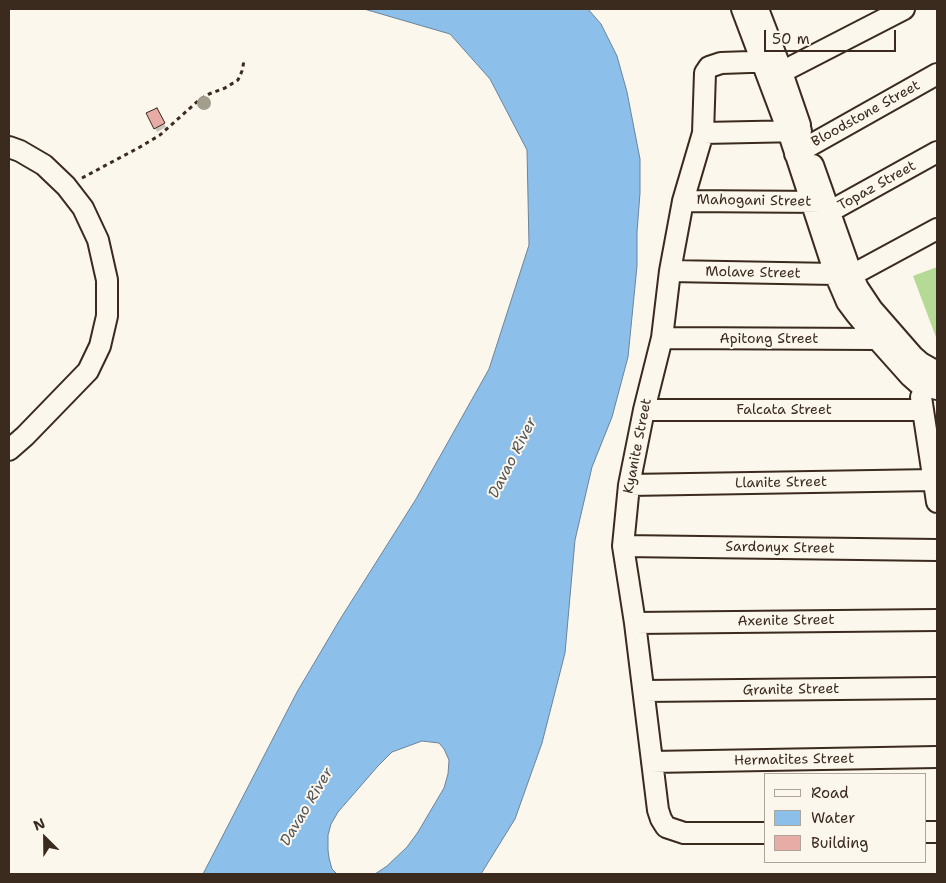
<!DOCTYPE html>
<style>
body{margin:0}
#map{position:relative;width:946px;height:883px;overflow:hidden;background:#fbf7ec;font-family:"Shantell Sans",sans-serif}
canvas{display:block}
.frame{position:absolute;inset:0;border:10px solid #3b2a1e;pointer-events:none}
.legend{position:absolute;left:764px;top:773px;width:162px;height:90px;box-sizing:border-box;background:#fbf7ec;border:1px solid #aea59a;margin:0;padding:6px 9px;list-style:none;font-size:15px;color:#3b2a1e}
.legend li{display:flex;align-items:center;gap:10px;height:25px}
.legend b{width:25px;border:1px solid #aea59a}
.north{position:absolute;left:20px;top:813px;width:50px;height:50px;-webkit-text-stroke:4px #fbf7ec;paint-order:stroke;rotate:337deg;font-size:14px;font-weight:700;line-height:20px;text-align:center;color:#3b2a1e}
.north::after{content:'';display:block;margin:auto;width:18px;height:22px;background:#3b2a1e;clip-path:polygon(50% 0,100% 100%,50% 72%,0 100%)}
.scale{position:absolute;left:764px;top:30px;width:132px;height:22px;box-sizing:border-box;border:2px solid #3b2a1e;border-top:0;padding-left:6px;font-size:15px;line-height:18px;white-space:nowrap;color:#3b2a1e;-webkit-text-stroke:4px #fbf7ec;paint-order:stroke}
</style>
<div id="map">
<canvas width="946" height="883"></canvas>
<div class="frame"></div>
<ul class="legend">
<li><b style="height:6px;background:#fbf7ec"></b>Road</li>
<li><b style="height:14px;background:#8cbfe9"></b>Water</li>
<li><b style="height:14px;background:#e7aca6"></b>Building</li>
</ul>
<div class="north">N</div>
<div class="scale">50 m</div>
</div>
<script>
const c = document.querySelector('canvas').getContext('2d');
c.lineJoin = 'round';
function fillPath(path, color) { c.fillStyle = color; c.fill(path, 'evenodd'); }
const shape = rows => new Path2D(rows.map(r => 'M' + r).join(''));
function stroke(path, color, width, dash) { c.strokeStyle = color; c.lineWidth = width; c.lineCap = dash ? 'butt' : 'round'; c.setLineDash(dash || []); c.stroke(path); }
function label(font, color, halo, rows, align = 'center') {
  c.font = font + ' "Shantell Sans",sans-serif'; c.lineWidth = 4; c.setLineDash([]); c.textBaseline = 'middle'; c.strokeStyle = halo; c.fillStyle = color; for (const [text, x, y, turn = 0] of rows) {
    c.save(); c.translate(x, y); c.rotate((+turn || 0) * Math.PI / 180); c.textAlign = isNaN(turn) ? turn : align; if (halo) c.strokeText(text, 0, 0); c.fillText(text, 0, 0); c.restore();
  }
}
fillPath(shape([
 [937,267,937,340,913,276]
]), '#b5da95');
const water = shape([
 [364,9,588,9,601,24,617,56,627,92,640,159,640,193,637,232,637,266,628,357,612,417,592,467,575,540,565,653,542,743,515,819,481,874,375,874,387,866,407,847,418,832,444,788,448,774,449,760,444,749,439,743,422,741,392,752,378,766,338,812,331,824,328,835,328,850,329,858,332,869,337,874,203,874,297,692,339,621,416,499,489,369,529,245,527,150,490,79,450,34,364,9]
]);
fillPath(water, '#8cbfe9');
stroke(water, '#6c8398', 1);
fillPath(shape([
 [156,109,166,127,157,132,148,114]
]), '#0003');
const building = shape([
 [157,108,165,123,154,129,146,113,157,108]
]);
fillPath(building, '#e7aca6');
stroke(building, '#3b2a1e', 1);
const minor = shape([
 [742,9,788,131,835,274,847,302,856,314,877,339,910,376,919,384,937,389],
 [758,9,778,61,800,125],
 [770,78,904,9],
 [703,133,801,131],
 [9,147,20,151,44,165,66,186,83,208,98,240,107,280,107,316,100,346,88,371,25,436,9,450],
 [795,154,937,74],
 [813,165,852,275,858,288,872,309,913,356,921,363,937,372],
 [683,201,824,202],
 [818,218,937,152],
 [670,271,835,274],
 [852,275,937,229],
 [662,338,877,339],
 [921,397,937,502],
 [644,410,923,410],
 [629,485,934,480],
 [623,546,937,550],
 [635,623,937,620],
 [644,691,937,688],
 [652,762,937,757],
 [925,832,937,832],
 [765,833,684,833,666,827,661,819,658,810,635,623,623,546,629,485,644,410,662,338,670,271,683,201,703,133,705,73,709,67,721,63,778,61]
]);
stroke(minor, '#3b2a1e', 24);
stroke(shape([
 [82,178,140,147,160,135,199,100,209,94,225,88,238,80,242,71,244,61]
]), '#3b2a1e', 3, [4, 4]);
stroke(minor, '#fbf7ec', 20);
c.fillStyle = '#a29e8b';
for (const [x, y] of [
 [204,103]
]) { c.beginPath(); c.arc(x, y, 7, 0, 2 * Math.PI); c.fill(); }
label('14px', '#3b2a1e', '#fbf7ec', [
 ["Bloodstone Street",866,114,-29],
 ["Topaz Street",877,186,-29],
 ["Mahogani Street",754,201,1],
 ["Molave Street",753,273,1],
 ["Apitong Street",769,339],
 ["Falcata Street",784,410],
 ["Kyanite Street",638,446,-79],
 ["Llanite Street",781,483,-1],
 ["Sardonyx Street",780,548,1],
 ["Axenite Street",786,621,-1],
 ["Granite Street",791,690,-1],
 ["Hermatites Street",794,760,-1]
]);
label('italic 15px', '#53575b', '#fbf7ec', [
 ["Davao River",513,458,-63],
 ["Davao River",307,807,-59]
]);
</script>
